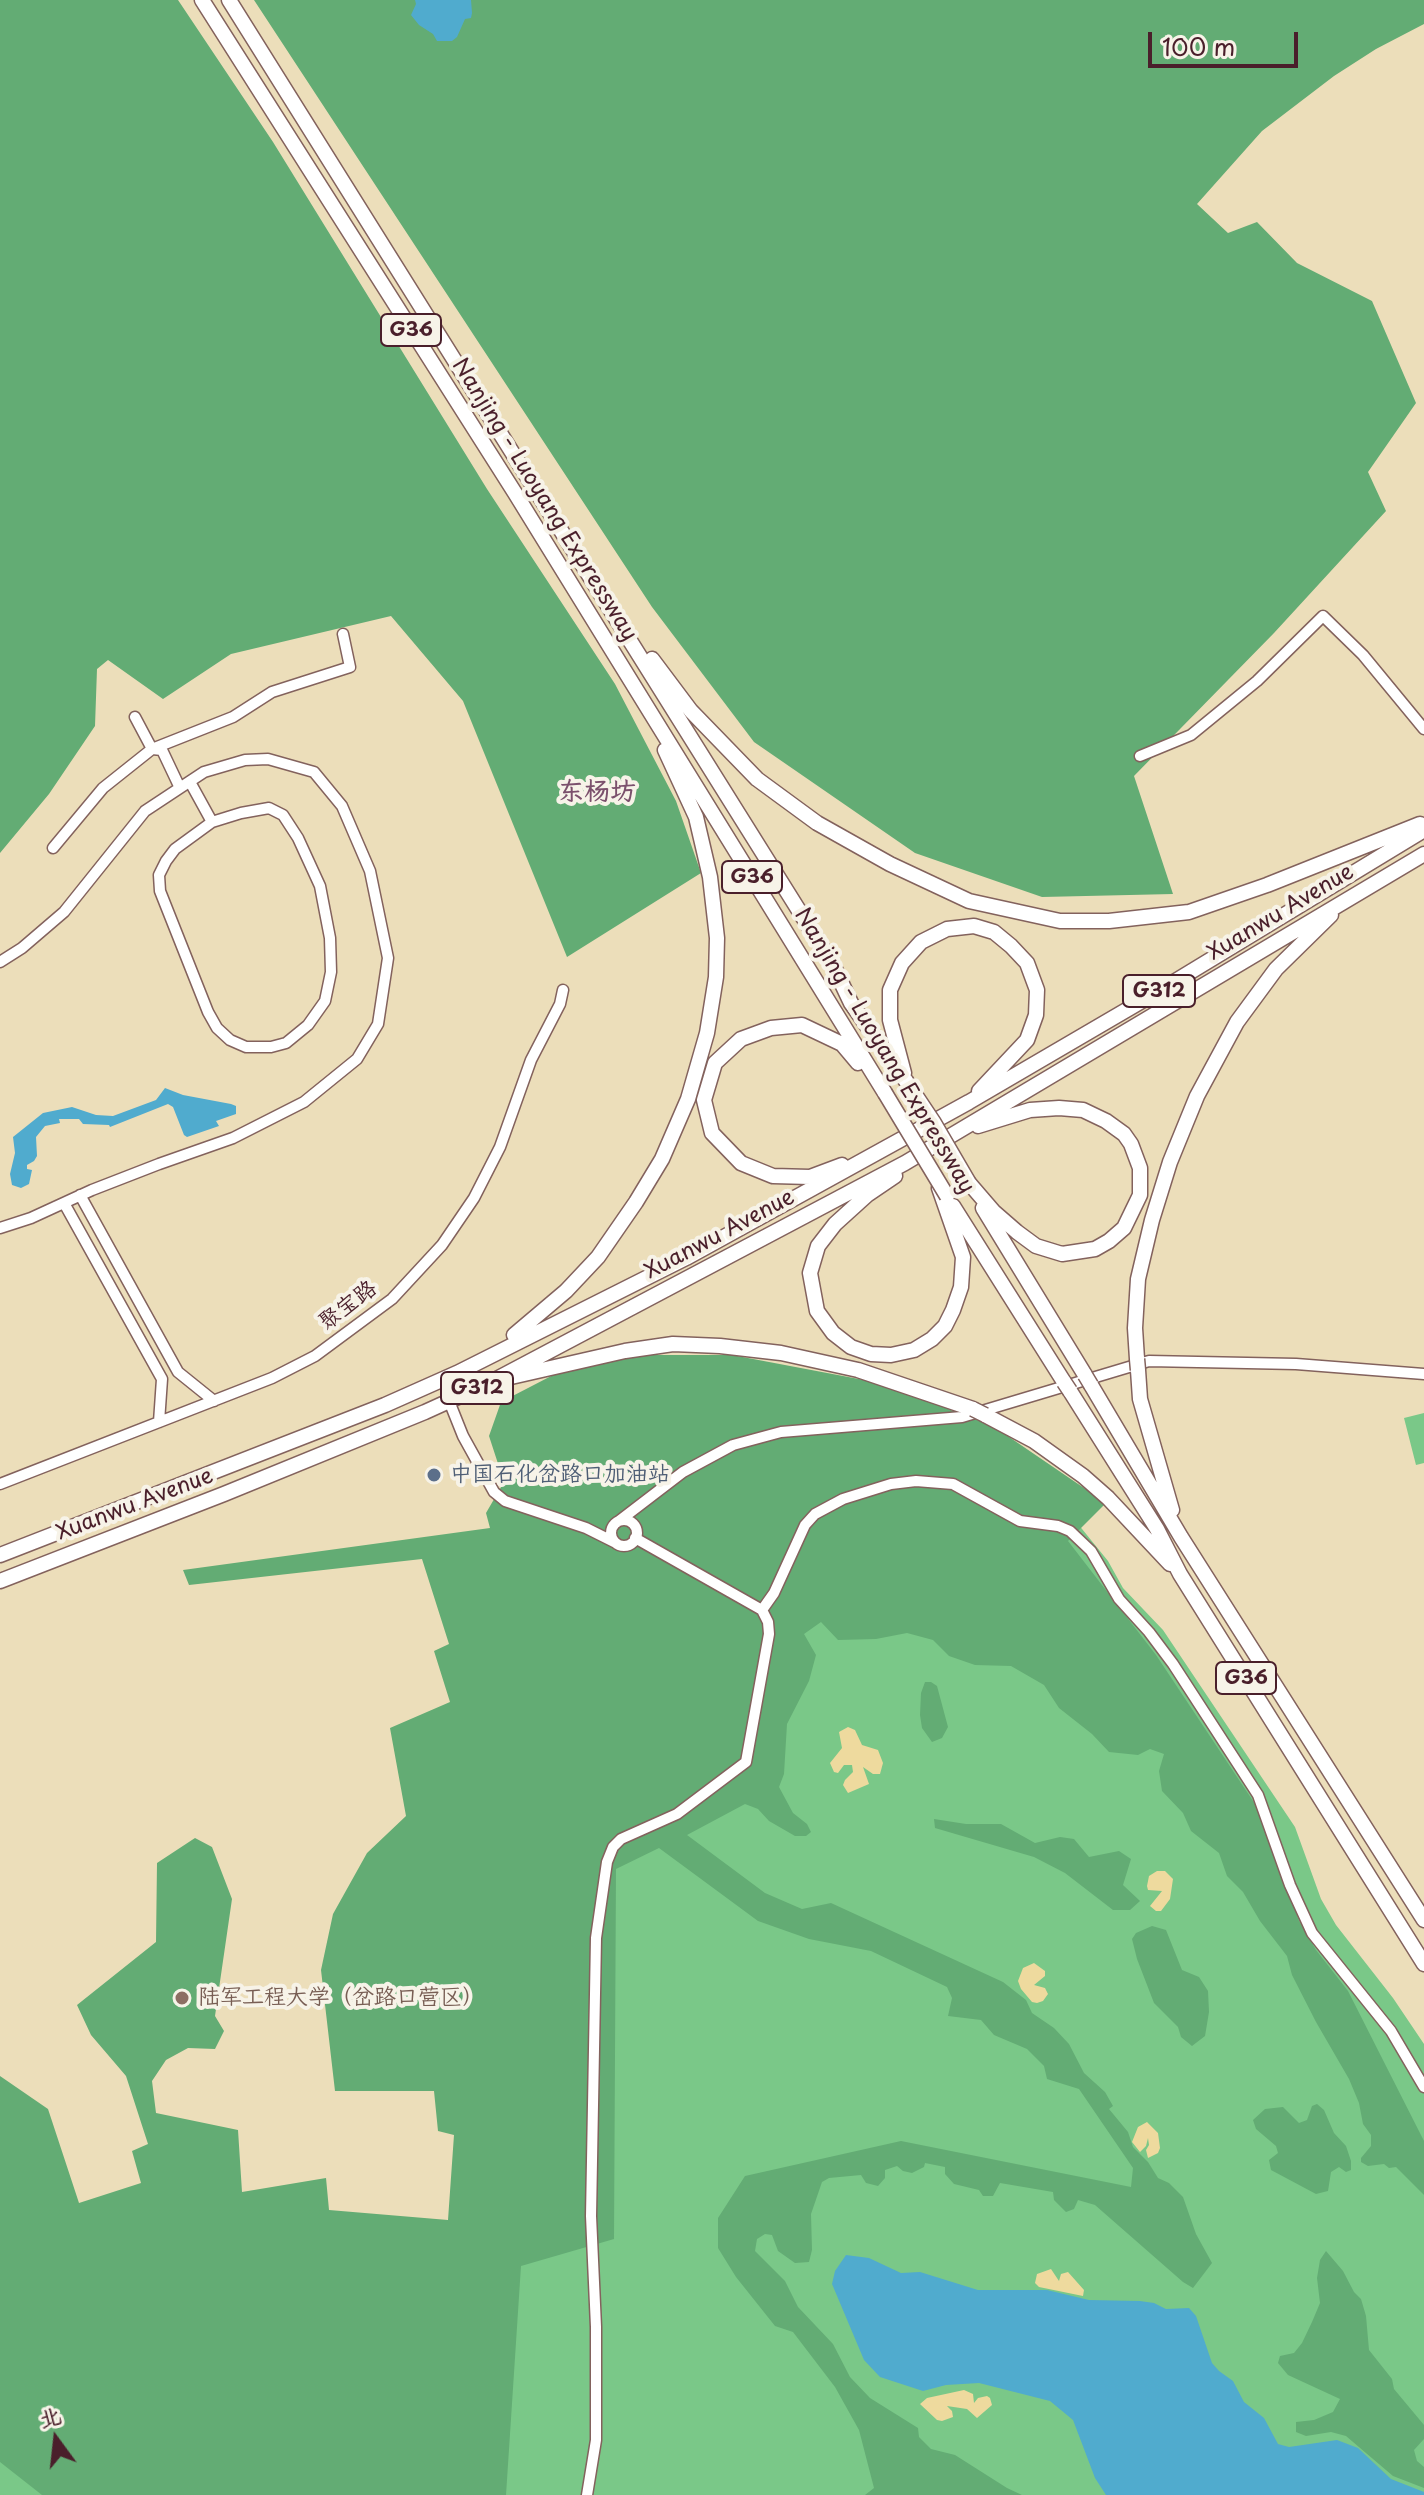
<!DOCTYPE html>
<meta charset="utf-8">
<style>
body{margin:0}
#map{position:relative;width:1424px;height:2495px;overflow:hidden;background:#ecdeba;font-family:"Playpen Sans","LXGW WenKai TC",sans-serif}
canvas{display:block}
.north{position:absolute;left:16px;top:2399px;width:80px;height:80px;-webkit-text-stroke:6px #f7f3e8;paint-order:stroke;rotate:345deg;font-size:22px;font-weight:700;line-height:32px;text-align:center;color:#4a1f2b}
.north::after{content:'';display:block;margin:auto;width:28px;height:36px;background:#4a1f2b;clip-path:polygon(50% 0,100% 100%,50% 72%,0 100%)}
.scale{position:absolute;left:1148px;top:32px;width:150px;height:36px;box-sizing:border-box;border:4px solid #4a1f2b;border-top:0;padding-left:10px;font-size:24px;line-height:28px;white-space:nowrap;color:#4a1f2b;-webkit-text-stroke:6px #f7f3e8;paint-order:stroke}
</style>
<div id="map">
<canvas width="1424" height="2495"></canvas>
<div class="north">北</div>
<div class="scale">100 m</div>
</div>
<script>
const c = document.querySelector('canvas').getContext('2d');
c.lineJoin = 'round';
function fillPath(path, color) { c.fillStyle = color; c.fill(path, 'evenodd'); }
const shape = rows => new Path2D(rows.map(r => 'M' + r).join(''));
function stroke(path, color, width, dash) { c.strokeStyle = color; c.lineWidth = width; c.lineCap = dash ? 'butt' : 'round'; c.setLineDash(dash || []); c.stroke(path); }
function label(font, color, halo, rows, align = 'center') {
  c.font = font + ' "Playpen Sans","LXGW WenKai TC",sans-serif'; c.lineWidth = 8; c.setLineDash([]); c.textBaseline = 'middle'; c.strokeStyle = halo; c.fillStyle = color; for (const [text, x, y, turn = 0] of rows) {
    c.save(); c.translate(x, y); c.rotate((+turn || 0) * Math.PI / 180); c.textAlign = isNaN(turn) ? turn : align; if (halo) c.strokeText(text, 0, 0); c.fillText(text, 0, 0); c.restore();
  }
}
fillPath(shape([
 [1424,1413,1424,1463,1416,1465,1404,1418],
 [1035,1471,1108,1561,1123,1588,1163,1630,1295,1827,1321,1899,1336,1925,1393,1998,1424,2044,1424,2495,489,2495,559,1865,736,1649],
 [0,2437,93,2495,0,2495]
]), '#7ac888');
fillPath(shape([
 [0,0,178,0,273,142,487,489,615,684,676,801,701,873,567,957,463,701,391,616,231,654,163,699,108,660,97,669,95,726,49,794,0,853],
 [254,0,1424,0,1424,24,1376,49,1334,76,1262,131,1197,204,1228,233,1257,222,1297,263,1372,301,1416,403,1368,472,1386,511,1274,633,1134,776,1173,894,1042,897,915,853,754,742,652,607],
 [641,1355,732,1355,880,1383,993,1426,1106,1503,1068,1541,1156,1655,1257,1807,1299,1921,1316,1950,1348,1991,1424,2141,1424,2195,1396,2167,1389,2168,1384,2164,1368,2166,1361,2162,1361,2158,1371,2146,1371,2135,1363,2124,1359,2103,1349,2079,1316,2022,1292,1975,1287,1956,1260,1921,1243,1892,1227,1876,1219,1853,1191,1831,1183,1813,1162,1791,1159,1771,1164,1754,1150,1749,1138,1755,1109,1752,1092,1734,1059,1708,1044,1685,1011,1666,975,1665,949,1656,933,1640,907,1633,876,1639,838,1640,821,1622,804,1634,816,1655,809,1681,787,1724,784,1774,779,1787,793,1813,807,1824,811,1832,806,1836,795,1836,769,1821,758,1809,745,1804,687,1835,765,1893,802,1909,831,1903,1003,1982,1026,2000,1032,2013,1054,2028,1069,2044,1084,2073,1105,2092,1113,2106,1109,2109,1128,2132,1133,2147,1148,2162,1158,2178,1169,2183,1183,2197,1196,2234,1212,2263,1193,2288,1183,2282,1095,2205,1078,2200,1074,2209,1066,2212,1054,2200,1053,2192,1000,2183,993,2196,983,2196,979,2190,954,2184,945,2174,945,2167,925,2163,924,2167,912,2173,903,2171,897,2166,885,2170,885,2178,878,2186,866,2183,861,2175,829,2178,822,2182,811,2214,812,2250,809,2262,795,2263,778,2251,772,2235,765,2234,757,2239,755,2251,785,2281,798,2307,833,2344,850,2377,870,2398,918,2428,919,2437,931,2449,955,2455,1007,2488,1022,2495,865,2495,874,2488,859,2430,835,2387,793,2332,775,2326,736,2277,718,2248,718,2218,745,2176,901,2141,1131,2187,1133,2168,1079,2089,1047,2079,1044,2066,1027,2049,994,2035,981,2020,948,2016,952,1998,947,1987,871,1951,809,1939,758,1921,659,1848,616,1869,614,2239,521,2266,506,2495,42,2495,0,2462,0,2076,48,2109,79,2203,141,2183,132,2151,148,2144,126,2076,91,2035,77,2005,156,1942,157,1863,195,1838,212,1847,232,1899,215,2016,224,2031,215,2049,188,2048,166,2060,152,2081,156,2113,238,2130,242,2192,326,2178,329,2210,448,2220,454,2135,438,2131,434,2091,335,2091,321,1970,333,1914,367,1853,406,1816,390,1728,450,1702,434,1651,449,1644,422,1559,189,1585,183,1570,490,1528,486,1513,504,1482,489,1436,501,1402,557,1373],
 [925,1682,931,1682,937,1686,948,1727,942,1738,932,1742,922,1728,920,1715,921,1693],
 [934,1819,966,1824,1001,1824,1035,1843,1060,1837,1074,1839,1089,1857,1119,1851,1131,1859,1123,1885,1140,1901,1130,1910,1113,1910,1065,1873,1034,1857,935,1828],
 [1152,1926,1166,1930,1182,1970,1199,1977,1208,1991,1209,2012,1205,2036,1192,2046,1181,2037,1178,2027,1154,2003,1137,1959,1132,1939,1136,1933],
 [1317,2104,1324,2110,1334,2133,1346,2146,1351,2161,1351,2170,1346,2172,1339,2167,1331,2172,1328,2191,1316,2194,1271,2170,1269,2160,1278,2153,1276,2146,1256,2129,1253,2120,1265,2109,1283,2107,1299,2123,1307,2120,1312,2106],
 [1326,2251,1343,2271,1354,2292,1361,2299,1366,2316,1369,2350,1392,2379,1394,2389,1424,2425,1424,2439,1414,2450,1417,2461,1424,2467,1424,2488,1393,2476,1346,2436,1331,2432,1306,2436,1296,2432,1296,2422,1314,2420,1333,2412,1340,2399,1288,2375,1278,2363,1280,2356,1294,2353,1302,2343,1312,2322,1320,2303,1317,2278,1320,2260]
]), '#63ac74');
fillPath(shape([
 [848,1727,855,1730,862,1745,878,1750,883,1763,880,1774,873,1774,863,1767,869,1784,848,1793,843,1785,845,1780,853,1772,852,1765,844,1765,838,1773,834,1772,830,1763,842,1748,839,1732],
 [1157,1871,1165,1871,1173,1879,1170,1899,1161,1911,1156,1911,1150,1906,1162,1891,1148,1890,1147,1886,1149,1876],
 [1034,1963,1045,1971,1045,1976,1034,1985,1045,1988,1048,1994,1043,2001,1037,2003,1032,2002,1021,1989,1018,1981,1023,1968],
 [1147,2122,1158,2133,1160,2148,1158,2153,1148,2158,1146,2150,1149,2145,1148,2138,1146,2146,1140,2152,1132,2142,1138,2127],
 [1051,2269,1059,2281,1061,2274,1068,2272,1084,2290,1083,2296,1039,2287,1035,2283,1037,2274],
 [964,2390,973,2394,974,2403,978,2398,987,2396,990,2398,992,2405,977,2418,967,2409,947,2406,952,2411,953,2417,942,2421,937,2420,920,2404,927,2398]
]), '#eeda9e');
fillPath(shape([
 [415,0,471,0,472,13,471,18,465,19,457,37,452,41,437,41,433,34,419,25,411,15,416,4],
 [165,1088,183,1095,231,1104,236,1106,236,1114,216,1121,219,1126,187,1137,184,1135,173,1107,168,1104,110,1127,109,1125,83,1124,79,1119,59,1119,60,1123,45,1126,36,1137,37,1156,34,1161,27,1165,27,1169,32,1170,29,1184,21,1188,12,1185,10,1174,15,1153,13,1137,43,1113,72,1107,96,1115,113,1116,156,1100],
 [846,2255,869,2258,901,2273,920,2272,978,2290,1047,2290,1089,2300,1140,2301,1154,2303,1166,2309,1189,2308,1196,2316,1212,2363,1219,2371,1233,2381,1244,2402,1264,2418,1278,2444,1289,2447,1337,2440,1358,2448,1391,2479,1424,2492,1424,2495,1106,2495,1095,2478,1073,2420,1050,2401,979,2383,946,2385,923,2391,880,2377,864,2360,832,2284,835,2271]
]), '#50abce');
const minor = shape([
 [135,717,152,749,162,750,180,788],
 [1140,756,1191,735,1257,681,1323,616,1363,655,1424,729],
 [190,782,212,822,175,849,166,861,159,875,160,891,208,1012,217,1028,230,1040,246,1047,271,1047,286,1043,308,1025,325,1001,331,972,330,938,320,886,298,838,283,815,269,808,241,813,212,822],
 [53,848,103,788,152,749,233,717,272,692,350,667,343,634],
 [0,962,22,948,64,912,145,811,204,772,245,760,268,759,314,772,342,806,370,871,388,958,378,1024,357,1059,304,1102,233,1138,159,1164,92,1190,31,1218,0,1228],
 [80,1195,178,1372,214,1401],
 [64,1203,162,1379,159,1422],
 [449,1401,463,1436,494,1492,505,1501,586,1528,616,1543],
 [0,1484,272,1378,315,1356,392,1299,442,1245,474,1198,500,1147,531,1060,560,1004,563,990],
 '611 1533a13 13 0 1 1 26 0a13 13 0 1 1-26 0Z',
 [619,1521,683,1472,733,1445,781,1432,962,1417,1149,1361,1296,1364,1424,1374],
 [762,1610,774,1593,805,1525,815,1514,843,1499,891,1484,916,1481,953,1484,1020,1521,1058,1526,1070,1531,1091,1551,1119,1599,1149,1632,1173,1664,1258,1795,1290,1885,1312,1933,1391,2031,1424,2087],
 [587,2495,596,2440,596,2327,591,2216,596,1938,607,1862,613,1847,621,1839,677,1814,746,1762,769,1634,768,1622,762,1610,635,1538]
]);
const highway = shape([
 [202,0,515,493,885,1093],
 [229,0,833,965,851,1003,906,1081],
 [652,659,691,711,757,779,817,823,890,864,969,901,1060,921,1109,921,1189,912,1267,885,1420,824],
 [904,1073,890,1020,890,990,902,963,921,942,947,929,974,926,994,932,1011,946,1027,963,1037,990,1036,1015,1027,1040,979,1091],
 [842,1165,810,1177,773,1176,741,1163,712,1133,704,1100,715,1063,741,1039,771,1028,802,1025,842,1044,858,1063],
 [895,1176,867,1195,835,1224,818,1246,810,1273,817,1311,833,1333,851,1347,871,1354,891,1355,914,1350,932,1339,945,1326,953,1310,961,1287,963,1257,939,1188],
 [969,1183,994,1212,1017,1232,1036,1246,1062,1254,1095,1249,1109,1241,1124,1228,1140,1195,1140,1168,1131,1144,1124,1134,1106,1121,1083,1110,1059,1108,1030,1110,978,1126],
 [953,1206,1064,1382],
 [983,1208,1085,1375],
 [514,1335,566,1291,598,1257,636,1202,662,1159,688,1099,707,1033,716,977,717,938,710,877,696,817,665,750],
 [1137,1359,1135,1328,1138,1279,1152,1220,1170,1162,1197,1096,1237,1022,1276,969,1331,915],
 [1138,1370,1140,1399,1172,1510],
 [511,1377,625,1351,673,1344,720,1346,781,1353,858,1370,973,1409],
 [1091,1385,1181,1537,1424,1920],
 [1070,1391,1157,1529,1180,1574,1424,1964],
 [985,1415,1034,1441,1083,1476,1108,1498,1170,1564],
 [0,1555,385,1405,457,1373,686,1258,969,1102,1159,991,1424,830],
 [0,1581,224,1494,425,1412,491,1382,905,1163,1424,854]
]);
stroke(minor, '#83625d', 13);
stroke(highway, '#83625d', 17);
stroke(minor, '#fff', 10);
stroke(highway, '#fff', 14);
const highwayBridge = shape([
 [906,1081,934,1123,969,1183],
 [885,1093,947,1196],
 [1137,1359,1138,1370],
 [1085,1375,1091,1385],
 [1064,1382,1070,1391],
 [973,1409,985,1415]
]);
stroke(highwayBridge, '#83625d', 17, []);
stroke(highwayBridge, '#fff', 14);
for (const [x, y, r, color] of [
 [434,1475,8,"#5c6f8a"],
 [182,1998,8,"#8d6e63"]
]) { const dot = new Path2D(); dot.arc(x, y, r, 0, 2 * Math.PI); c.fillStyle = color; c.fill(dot); stroke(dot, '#f7f3e8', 3); }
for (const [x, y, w] of [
 [411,330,60],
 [752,877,60],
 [1159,991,72],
 [477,1388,72],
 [1246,1678,60]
]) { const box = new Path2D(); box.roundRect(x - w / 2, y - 16, w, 32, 6); c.fillStyle = '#f7f3e8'; c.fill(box); stroke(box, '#4a1f2b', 2); }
label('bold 20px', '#4a1f2b', null, [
 ["G36",411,330],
 ["G36",752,877],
 ["G312",1159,991],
 ["G312",477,1388],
 ["G36",1246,1678]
]);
label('22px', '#4a1f2b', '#f7f3e8', [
 ["Nanjing - Luoyang Expressway",544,500,58],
 ["Xuanwu Avenue",1281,913,-31],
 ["Nanjing - Luoyang Expressway",884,1051,59],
 ["Xuanwu Avenue",720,1235,-28],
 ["聚宝路",348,1306,-37],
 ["Xuanwu Avenue",135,1505,-21]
]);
label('22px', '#4e5e75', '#f7f3e8', [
 ["中国石化岔路口加油站",450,1475]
], 'left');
label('22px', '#785e54', '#f7f3e8', [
 ["陆军工程大学（岔路口营区）",198,1998]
], 'left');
label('bold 26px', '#7b506c', '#f7f3e8', [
 ["东杨坊",597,793]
]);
</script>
